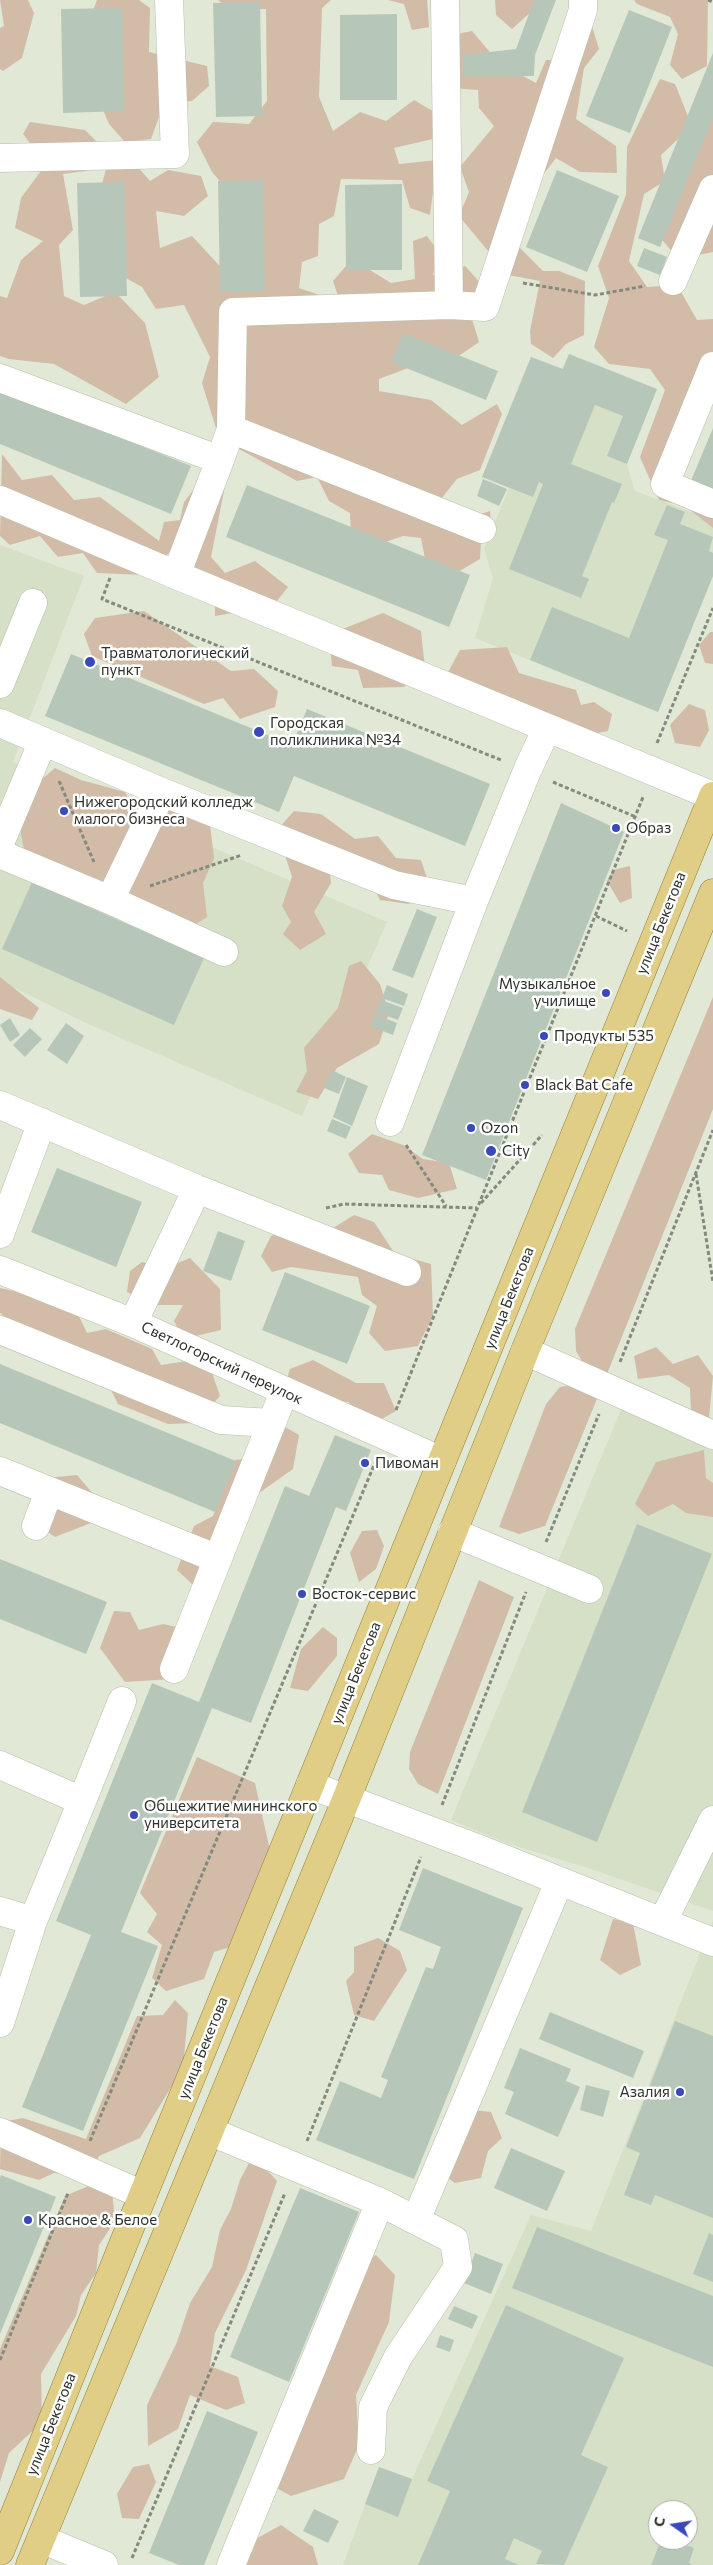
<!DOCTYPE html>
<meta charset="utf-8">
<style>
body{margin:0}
#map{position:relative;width:713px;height:2565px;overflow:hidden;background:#e1e8d6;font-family:Commissioner,sans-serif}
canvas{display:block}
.north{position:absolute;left:648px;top:2500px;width:50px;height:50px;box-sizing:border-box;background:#fff;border:1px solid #acadaa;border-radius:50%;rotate:283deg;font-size:14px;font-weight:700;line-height:20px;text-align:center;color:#2f322b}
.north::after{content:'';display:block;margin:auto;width:18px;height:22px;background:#3948bb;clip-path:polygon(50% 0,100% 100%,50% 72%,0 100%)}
</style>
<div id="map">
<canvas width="713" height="2565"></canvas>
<div class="north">С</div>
</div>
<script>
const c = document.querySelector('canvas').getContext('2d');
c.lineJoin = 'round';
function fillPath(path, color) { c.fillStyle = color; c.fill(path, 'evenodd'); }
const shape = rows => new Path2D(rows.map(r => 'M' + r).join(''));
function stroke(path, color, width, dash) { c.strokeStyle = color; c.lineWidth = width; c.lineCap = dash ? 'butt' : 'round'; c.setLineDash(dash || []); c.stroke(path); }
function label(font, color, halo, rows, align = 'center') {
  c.font = font + ' Commissioner,sans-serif'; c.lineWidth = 5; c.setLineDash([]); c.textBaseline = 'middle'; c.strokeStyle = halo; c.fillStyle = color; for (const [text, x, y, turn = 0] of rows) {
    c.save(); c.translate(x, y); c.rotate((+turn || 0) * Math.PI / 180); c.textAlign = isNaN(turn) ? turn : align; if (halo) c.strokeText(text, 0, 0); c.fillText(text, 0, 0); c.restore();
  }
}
fillPath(shape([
 [569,354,657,389,627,464,635,491,713,520,713,576,658,712,475,638,493,578,484,549,509,488,482,477,531,357,562,369],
 [0,545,84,576,13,762,387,922,302,1116,86,1023,0,981],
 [622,1407,713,1450,713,1911,588,1868,509,1844,451,1820],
 [713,1920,713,2565,343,2565,379,2467,412,2479,531,2215,591,2231],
 [658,2510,688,2510,688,2540,658,2540]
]), '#d6e0c6');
fillPath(shape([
 [0,0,28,0,34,13,22,58,3,71,0,69,0,28,4,26],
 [97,0,139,0,150,8,149,52,207,66,209,86,192,101,164,103,151,139,125,142,109,124,92,83,87,26],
 [218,0,331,0,322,8,319,97,333,131,360,112,386,121,414,100,453,123,450,135,394,148,399,164,437,160,430,215,410,208,402,180,341,179,334,216,319,224,318,256,302,262,299,288,340,302,333,281,352,259,391,283,415,279,413,241,427,236,438,251,433,275,465,266,485,288,472,319,479,342,434,373,416,365,379,379,379,391,431,400,462,425,497,404,502,414,480,470,457,479,437,504,444,526,490,511,492,534,481,542,480,559,451,576,426,564,421,538,403,536,374,546,351,537,350,513,329,501,317,477,297,481,219,438,202,383,210,357,184,305,156,309,142,287,115,272,92,222,107,165,136,165,150,181,168,170,201,176,208,196,184,216,156,211,160,248,192,236,229,276,236,200,212,172,197,142,213,122,249,124,267,101,266,9,231,10],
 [388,0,427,0,429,27,412,30,404,4],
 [495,0,544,0,512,29,496,15],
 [634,0,708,0,707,66,682,79,670,65,678,34,670,17,637,4],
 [591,23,599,49,584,68,576,119,616,146,617,173,580,172,556,158,519,206,515,243,543,271,559,271,585,281,584,335,566,344,553,358,531,344,530,331,540,281,508,275,459,216,469,192,460,167,494,126,479,108,478,90,451,88,451,35,472,31,499,63,536,83,546,60,568,60],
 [660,79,675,84,692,126,661,155,665,181,644,194,629,261,647,287,677,285,697,320,713,319,713,386,708,397,668,438,679,463,669,499,713,516,713,528,685,506,659,500,640,457,665,390,650,369,609,364,594,347,609,298,598,266,626,195,627,147],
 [713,94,713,252,678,259,659,236],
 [30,122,85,130,101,146,86,171,63,174,73,230,59,245,64,296,84,305,115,292,145,323,159,377,126,404,54,364,9,359,0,356,0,296,7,298,21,260,43,241,15,228,21,198,46,164,23,134],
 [2,454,22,480,52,475,74,500,100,497,159,541,164,522,180,520,184,502,204,476,226,481,211,557,225,573,255,561,288,587,273,606,215,616,215,581,188,570,176,546,146,575,97,573,83,553,58,557,40,536,10,545,0,536],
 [144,611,231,671,254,669,278,691,275,707,240,719,223,698,204,704,92,656,84,634,95,618],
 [383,613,421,631,425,668,404,687,363,688,358,670,332,666,330,646,340,630],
 [710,632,713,632,713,664,705,663,699,645],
 [507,647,519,673,576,690,581,705,594,702,612,714,608,731,581,736,446,676,460,650],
 [689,704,705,710,709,730,700,747,675,743,670,725],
 [55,768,81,780,125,792,140,821,175,809,210,825,214,858,203,883,207,917,176,937,121,891,98,879,69,893,28,872,20,828,33,787],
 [294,811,321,814,355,839,378,836,396,858,421,860,429,884,409,904,380,900,360,863,329,864,331,883,314,912,326,934,300,950,283,934,291,922,282,906,292,877,277,830],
 [630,866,632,898,620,903,607,881,613,870],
 [361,961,380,984,389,1013,379,1044,337,1068,318,1099,296,1092,307,1071,304,1048,338,1008,349,966],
 [0,977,39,1008,32,1020,0,1009],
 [713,997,713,1109,607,1374,582,1361,576,1351,575,1329],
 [372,1134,403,1145,423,1159,449,1163,457,1189,418,1198,389,1190,382,1175,359,1173,348,1154],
 [354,1215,374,1222,395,1254,431,1264,433,1316,418,1346,385,1351,369,1333,377,1306,362,1295,358,1277,291,1267,272,1272,261,1256,271,1236,308,1223,330,1230],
 [190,1258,220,1289,221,1330,183,1339,174,1321,183,1305,156,1305,127,1292,130,1271,142,1262,165,1268],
 [31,1275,73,1304,87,1333,106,1329,152,1349,161,1365,207,1358,220,1396,196,1423,168,1424,118,1404,103,1374,8,1340,2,1314,0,1313,0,1288,14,1291],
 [656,1347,673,1364,698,1355,713,1376,709,1418,691,1411,690,1388,669,1375,638,1379,634,1356],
 [313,1360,356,1383,384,1383,396,1411,369,1426,357,1420,349,1402,313,1401,286,1382,290,1369],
 [576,1384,599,1394,545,1526,519,1534,499,1527,546,1404,560,1387],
 [280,1424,299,1435,293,1469,252,1498,172,1679,125,1682,100,1648,114,1611,130,1612,139,1630,163,1624,182,1628,194,1586,177,1570,194,1526,213,1516,235,1460,252,1458],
 [704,1450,706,1478,713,1483,713,1517,686,1513,673,1504,648,1516,635,1504,656,1462],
 [77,1475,94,1495,91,1523,55,1537,32,1521,31,1496,47,1478],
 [377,1530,384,1546,376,1569,359,1582,350,1553,362,1531],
 [479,1580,514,1597,438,1794,418,1784,409,1769,410,1752],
 [323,1627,337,1638,337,1656,308,1691,290,1688,301,1649],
 [197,1757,255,1783,271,1855,237,1945,214,1952,204,1979,166,1991,152,1978,162,1945,147,1932,157,1914,140,1893],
 [613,1919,633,1923,641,1965,620,1975,600,1960],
 [378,1938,400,1951,407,1970,374,2021,354,2015,346,1981,354,1972,354,1947],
 [175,2000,188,2013,183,2068,140,2138,99,2156,87,2178,54,2173,39,2180,0,2169,1,2122,23,2118,86,2139,137,2016,163,2015],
 [469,2079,472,2110,491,2112,502,2138,488,2151,481,2178,455,2183,430,2166,455,2090],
 [249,2163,267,2170,277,2181,246,2270,215,2333,210,2366,238,2377,245,2403,226,2410,190,2395,178,2429,148,2446,147,2405,177,2342,190,2303,212,2267,220,2230,231,2209,240,2180],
 [91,2185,112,2190,115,2221,99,2245,96,2273,81,2295,76,2316,41,2374,42,2422,9,2453,0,2482,0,2349,65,2196],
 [376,2255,395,2275,389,2322,356,2395,359,2445,344,2479,291,2496,262,2480,342,2274],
 [149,2464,156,2482,139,2519,122,2518,117,2494,133,2467],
 [281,2525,313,2547,318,2565,237,2565,243,2546]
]), '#d2bca8');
fillPath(shape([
 [534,0,556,0,535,55,534,76,463,76,463,55,516,49],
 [260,2,262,116,216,117,213,3],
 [122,8,124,111,63,113,61,9],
 [629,10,672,27,630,133,586,116],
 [397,14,397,100,340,100,340,15],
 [713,53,713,117,660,247,638,238],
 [557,170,619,196,587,272,526,247],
 [263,180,265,291,220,292,218,181],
 [124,182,127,296,80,297,77,183],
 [402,184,402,270,346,270,345,185],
 [644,248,667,257,660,275,637,266],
 [403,333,498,371,486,400,391,362],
 [569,354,657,389,627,464,607,456,623,416,595,405,571,464,622,484,614,503,612,502,582,576,589,579,581,598,509,569,543,484,539,482,533,497,482,477,531,357,563,369],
 [0,389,191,466,171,514,0,444],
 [713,428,713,493,690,483],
 [483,479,507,489,499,506,477,496],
 [247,485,470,575,449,627,226,537],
 [667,505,685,512,680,524,713,537,709,551,713,553,713,576,658,712,530,660,552,607,629,638,668,540,654,535],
 [71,654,292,745,307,709,490,784,465,846,294,776,279,812,45,716],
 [561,803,624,832,486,1180,422,1155],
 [32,882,204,958,174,1025,2,949],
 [417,909,437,917,413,978,392,970],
 [387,985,408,994,404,1006,382,998],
 [381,1000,403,1008,398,1020,376,1012],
 [375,1014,397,1023,393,1035,370,1026],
 [10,1018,20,1035,10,1042,0,1025],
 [66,1023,84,1036,67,1064,47,1050],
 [30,1028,42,1039,25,1057,13,1045],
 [332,1070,346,1077,339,1094,324,1088],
 [347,1077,368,1086,352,1126,333,1117],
 [332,1119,351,1127,346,1139,327,1131],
 [57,1168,142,1202,116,1267,31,1232],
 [218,1231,245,1241,231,1281,203,1271],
 [285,1272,370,1306,347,1364,262,1330],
 [0,1364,236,1461,215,1512,0,1423],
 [335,1435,371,1450,346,1511,336,1507,251,1723,212,1708,121,1932,158,1946,83,2131,22,2107,91,1935,56,1921,152,1683,199,1702,285,1486,309,1496],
 [637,1524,712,1554,597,1842,522,1812],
 [0,1559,107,1602,86,1654,0,1619],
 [423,1868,523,1908,414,2179,316,2140,340,2081,381,2098,388,2080,381,2077,426,1967,433,1969,441,1947,399,1930],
 [550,2012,644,2051,633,2078,539,2039],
 [675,2021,713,2036,713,2218,655,2195,651,2205,624,2195,640,2153,626,2147],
 [520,2048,571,2069,566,2081,580,2087,558,2137,505,2114,514,2092,504,2088],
 [586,2085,610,2091,603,2117,580,2110],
 [511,2148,565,2171,547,2211,494,2188],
 [1,2175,56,2197,0,2334,0,2178],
 [300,2188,359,2212,289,2382,230,2357],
 [537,2227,713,2296,713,2367,512,2288],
 [709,2233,713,2235,713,2282,693,2274],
 [475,2253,503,2264,491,2294,464,2283],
 [506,2305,624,2358,581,2455,608,2467,564,2565,536,2564,542,2551,514,2538,505,2559,519,2565,418,2565,450,2491,427,2481],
 [454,2306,478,2316,472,2329,448,2319],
 [440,2335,454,2340,450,2352,436,2347],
 [207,2411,258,2432,204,2565,179,2565,149,2553],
 [379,2467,412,2479,398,2517,365,2504],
 [314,2509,339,2521,328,2543,303,2531],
 [661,2540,674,2540,694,2548,689,2563,692,2565,651,2565]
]), '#b6c7ba');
const minor = shape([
 [445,0,449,305],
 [0,158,175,154,169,0],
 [673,281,713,189],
 [713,366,665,484,713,504],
 [0,378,220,460,231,429,482,529],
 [231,429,233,312,449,305,485,307,583,10,583,0],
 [0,500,176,575,713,796],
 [176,575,220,460],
 [0,684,33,603],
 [0,723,162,792,394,885,474,901],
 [0,843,43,741],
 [0,854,110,900,224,952],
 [110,900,162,792],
 [0,1105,197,1189,407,1272],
 [390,1122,474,901,527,771,547,728],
 [0,1234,42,1122],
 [0,1270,133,1323,442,1461],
 [133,1323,197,1189],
 [0,1330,221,1420,271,1423],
 [525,1351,713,1435],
 [0,1471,218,1559],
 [36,1526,49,1491],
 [452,1532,589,1589],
 [174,1669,284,1392],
 [0,1765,82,1801,33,1921,0,2023],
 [310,1785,477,1848,713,1942],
 [82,1801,122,1701],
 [0,1911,33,1921],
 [663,1921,713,1820],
 [209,2131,380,2202,231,2565],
 [0,2132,143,2195],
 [416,2220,559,1882],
 [371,2450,373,2407,398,2357,458,2267,454,2240,380,2202],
 [41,2539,104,2565]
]);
const major = shape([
 [0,2551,143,2195,713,796],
 [30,2565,346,1800,525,1351,713,893]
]);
stroke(minor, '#b7beac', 29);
stroke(major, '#958333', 29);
stroke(shape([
 [708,0,713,2],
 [523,283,595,295,645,286],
 [110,578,102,599,501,760],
 [657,743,713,608],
 [59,781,94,862],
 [553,782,636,817],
 [150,886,242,855],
 [596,916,627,931],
 [406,1145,446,1206],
 [696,1174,713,1282],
 [481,1203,542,1135],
 [326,1208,344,1204,477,1208],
 [620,1362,713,1130],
 [396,1410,643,797],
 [546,1542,599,1414],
 [442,1805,526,1592],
 [90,2141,375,1463],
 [307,2141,421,1857],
 [0,2360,68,2193],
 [132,2558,285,2193]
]), '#858a7e', 3, [4, 2.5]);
stroke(minor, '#fff', 28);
stroke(major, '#e0ce87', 28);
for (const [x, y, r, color] of [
 [90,662,6,"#3948bb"],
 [259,732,6,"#3948bb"],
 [64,811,5,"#3948bb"],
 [616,828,5,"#3948bb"],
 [606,993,5,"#3948bb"],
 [544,1036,5,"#3948bb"],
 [525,1085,5,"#3948bb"],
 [471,1128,5,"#3948bb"],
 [491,1151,6,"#3948bb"],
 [365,1463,5,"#3948bb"],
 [302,1594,5,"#3948bb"],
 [134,1815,5,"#3948bb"],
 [680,2092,5,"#3948bb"],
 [28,2220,5,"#3948bb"]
]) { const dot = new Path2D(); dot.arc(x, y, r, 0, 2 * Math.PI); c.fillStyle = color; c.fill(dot); stroke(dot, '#fff', 2); }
label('15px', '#2f322b', '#fff', [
 ["Травматологический",101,653],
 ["пункт",101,670],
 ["Городская",270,723],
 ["поликлиника №34",270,740],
 ["Нижегородский колледж",74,802],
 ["малого бизнеса",74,819],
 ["Образ",626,828],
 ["Музыкальное",596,984,"right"],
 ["училище",596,1001,"right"],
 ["Продукты 535",554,1036],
 ["Black Bat Cafe",535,1085],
 ["Ozon",481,1128],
 ["City",502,1151],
 ["Пивоман",375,1463],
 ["Восток-сервис",312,1594],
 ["Общежитие мининского",144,1806],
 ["университета",144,1823],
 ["Азалия",670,2092,"right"],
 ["Красное & Белое",38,2220]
], 'left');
label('15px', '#2f322b', '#fff', [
 ["улица Бекетова",661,923,-68],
 ["улица Бекетова",509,1298,-68],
 ["Светлогорский переулок",222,1363,25],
 ["улица Бекетова",356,1673,-68],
 ["улица Бекетова",203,2048,-68],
 ["улица Бекетова",51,2424,-68]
]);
</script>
